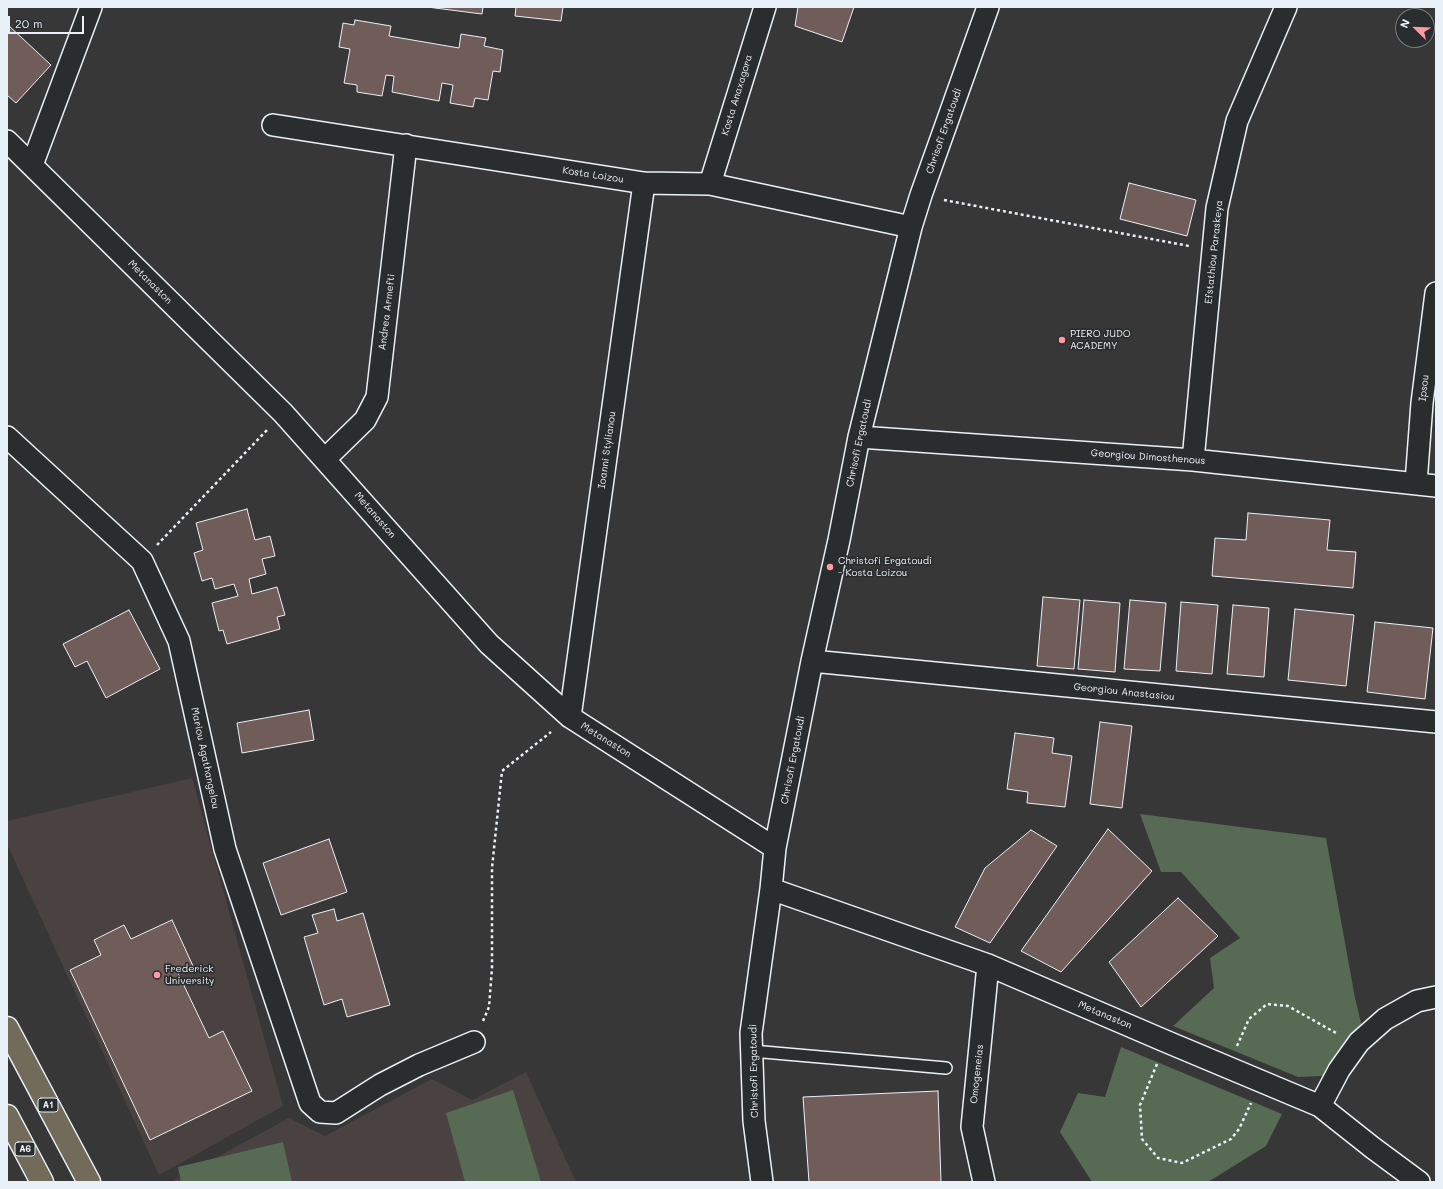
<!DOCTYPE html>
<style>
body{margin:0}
#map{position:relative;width:1443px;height:1189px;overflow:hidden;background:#383737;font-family:Mali,sans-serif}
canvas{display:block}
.frame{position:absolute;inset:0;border:8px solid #e8f1f8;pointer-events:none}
.north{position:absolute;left:1395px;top:8px;width:40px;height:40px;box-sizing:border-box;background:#2a2d2e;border:1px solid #767b7f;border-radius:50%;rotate:293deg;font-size:11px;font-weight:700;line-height:16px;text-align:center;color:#e8f1f8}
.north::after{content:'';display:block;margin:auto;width:14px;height:18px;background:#ff9aa2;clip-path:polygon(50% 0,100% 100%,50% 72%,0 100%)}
.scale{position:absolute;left:8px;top:16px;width:76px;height:18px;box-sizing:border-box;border:2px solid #e8f1f8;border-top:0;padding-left:5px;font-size:12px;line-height:14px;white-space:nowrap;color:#e8f1f8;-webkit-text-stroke:3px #2a2d2e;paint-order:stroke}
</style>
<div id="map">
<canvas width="1443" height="1189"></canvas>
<div class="frame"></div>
<div class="north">N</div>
<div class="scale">20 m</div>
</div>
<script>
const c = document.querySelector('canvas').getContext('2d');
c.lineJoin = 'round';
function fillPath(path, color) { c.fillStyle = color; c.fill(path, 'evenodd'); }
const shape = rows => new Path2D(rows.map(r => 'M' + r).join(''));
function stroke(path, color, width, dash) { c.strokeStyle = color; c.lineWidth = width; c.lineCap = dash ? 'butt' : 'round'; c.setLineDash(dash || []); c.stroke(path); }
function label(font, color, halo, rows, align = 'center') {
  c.font = font + ' Mali,sans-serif'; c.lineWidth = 3.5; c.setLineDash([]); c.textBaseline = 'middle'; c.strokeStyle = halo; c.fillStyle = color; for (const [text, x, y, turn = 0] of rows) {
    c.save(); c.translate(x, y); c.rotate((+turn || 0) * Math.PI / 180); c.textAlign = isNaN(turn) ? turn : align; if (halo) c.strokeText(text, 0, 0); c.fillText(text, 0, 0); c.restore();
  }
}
fillPath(shape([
 [192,778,283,1106,159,1175,7,844,7,821],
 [526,1072,576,1182,171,1182,289,1118,325,1136,432,1079,472,1100]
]), '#494241');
fillPath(shape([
 [1140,814,1326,838,1355,998,1362,1027,1323,1076,1298,1077,1173,1026,1214,988,1210,958,1240,938,1181,872,1161,872],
 [1121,1047,1282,1114,1266,1146,1208,1182,1092,1182,1060,1132,1078,1093,1105,1097],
 [513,1090,541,1182,465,1182,446,1113],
 [283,1142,292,1182,181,1182,178,1167]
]), '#566a54');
const building = shape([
 [427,7,483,7,482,14,427,7],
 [516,7,563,7,561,21,515,16,516,7],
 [798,7,854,7,842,42,795,26,798,7],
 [355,20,391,26,389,36,459,48,461,34,486,38,484,46,503,50,500,72,493,71,488,100,475,98,473,107,450,103,453,85,442,83,439,101,392,92,394,76,386,75,382,96,357,92,357,85,344,83,350,49,339,47,343,23,354,25,355,20],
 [7,24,51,65,16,103,7,95,7,24],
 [1129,183,1196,200,1187,236,1120,219,1129,183],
 [247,509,255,540,270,536,275,556,262,559,266,574,249,579,252,594,277,587,285,615,277,617,280,629,227,644,223,630,219,631,212,603,238,596,234,584,215,589,212,578,202,581,194,553,203,550,196,523,247,509],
 [1248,513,1330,520,1327,550,1356,552,1353,588,1212,576,1215,538,1246,540,1248,513],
 [1043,597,1080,600,1074,669,1037,666,1043,597],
 [1084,600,1120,603,1115,672,1078,669,1084,600],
 [1130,600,1166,603,1160,671,1124,669,1130,600],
 [1181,602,1218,605,1212,674,1176,671,1181,602],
 [1233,605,1269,608,1264,677,1227,674,1233,605],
 [1295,609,1354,615,1346,686,1288,680,1295,609],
 [129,610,160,669,106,698,87,661,75,667,63,644,129,610],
 [1375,622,1433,628,1425,699,1367,692,1375,622],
 [309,710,314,740,242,753,237,723,309,710],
 [1100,722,1132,726,1122,808,1090,804,1100,722],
 [1015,733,1054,738,1052,753,1072,756,1065,807,1027,803,1028,792,1007,789,1015,733],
 [1108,829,1152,871,1061,972,1021,951,1108,829],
 [1031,830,1057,846,990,943,955,927,985,868,1031,830],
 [329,839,347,892,281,915,263,863,329,839],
 [1178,898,1218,936,1141,1007,1109,962,1178,898],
 [334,909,337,921,363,913,390,1005,347,1017,342,999,324,1005,304,937,318,933,312,915,334,909],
 [172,920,193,966,178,973,209,1038,223,1031,252,1091,150,1140,70,970,101,955,94,940,124,925,131,939,172,920],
 [938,1091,941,1182,809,1182,803,1097,938,1091]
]);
fillPath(building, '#705d59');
stroke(building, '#e8f1f8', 1);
const lane = shape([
 [752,1051,946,1068]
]);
const street = shape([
 [273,125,644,183,710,184,911,227],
 [7,141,283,413,489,644,570,717,775,848],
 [32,165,91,7],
 [710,184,765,7],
 [7,437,142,561,179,641,225,849,310,1103,320,1112,336,1113,380,1085,419,1065,474,1042],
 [859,437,1193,460,1436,486],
 [325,459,365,420,377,397,406,145],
 [1193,460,1217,208,1237,121,1286,7],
 [1416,483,1422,403,1436,293],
 [812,661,1436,722],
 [570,717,644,183],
 [771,889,988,965,1165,1041,1320,1106,1373,1148,1419,1182],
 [1320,1106,1339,1070,1359,1042,1385,1019,1417,1001,1436,997],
 [762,1182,754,1121,751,1033,771,889,775,848,812,661,839,540,859,437,911,227,921,195,988,7],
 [984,1182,972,1127,988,965]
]);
const highway = shape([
 [7,1028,89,1182],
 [7,1116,42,1182]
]);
stroke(lane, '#e8f1f8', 14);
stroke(street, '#e8f1f8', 24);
stroke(highway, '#e8f1f8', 25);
stroke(shape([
 [944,200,1189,246],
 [157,545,267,430],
 [483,1021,489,1007,492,968,492,868,502,771,551,732],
 [1237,1046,1249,1019,1267,1004,1288,1006,1336,1033],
 [1157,1064,1140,1105,1142,1139,1158,1158,1182,1163,1231,1139,1239,1129,1251,1103]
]), '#e8f1f8', 2.5, [3, 3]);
stroke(lane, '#2a2d2e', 11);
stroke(street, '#2a2d2e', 21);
stroke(highway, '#726b5a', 22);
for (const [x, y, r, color] of [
 [1062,340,4,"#ff9aa2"],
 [830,567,4,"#ff9aa2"],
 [157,975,4,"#ff9aa2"]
]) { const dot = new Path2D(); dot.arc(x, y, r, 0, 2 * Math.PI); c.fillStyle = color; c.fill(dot); stroke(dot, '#2a2d2e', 1.5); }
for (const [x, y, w] of [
 [48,1105,20],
 [25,1149,20]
]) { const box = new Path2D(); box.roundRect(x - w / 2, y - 7, w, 14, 3); c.fillStyle = '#2a2d2e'; c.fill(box); stroke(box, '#e8f1f8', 1); }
label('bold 9px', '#e8f1f8', null, [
 ["A1",48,1105],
 ["A6",25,1149]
]);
label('10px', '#e8f1f8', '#2a2d2e', [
 ["Kosta Anaxagora",737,95,-73],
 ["Chrisofi Ergatoudi",944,131,-71],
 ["Kosta Loizou",593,175,9],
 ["Efstathiou Paraskeya",1214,252,-84],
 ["Metanaston",150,282,45],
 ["Andrea Armefti",387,312,-83],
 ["Ipsou",1424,388,-83],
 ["Chrisofi Ergatoudi",859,443,-78],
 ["Ioanni Stylianou",607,450,-82],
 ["Georgiou Dimosthenous",1148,457,4],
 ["Metanaston",375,515,49],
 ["Georgiou Anastasiou",1124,692,6],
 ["Metanaston",606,740,32],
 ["Mariou Agathangelou",205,758,78],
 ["Chrisofi Ergatoudi",793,760,-79],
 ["Metanaston",1105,1015,23],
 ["Christofi Ergatoudi",754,1071,-91],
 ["Omogeneias",977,1074,-84]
]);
label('10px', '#e8f1f8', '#2a2d2e', [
 ["PIERO JUDO",1070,334],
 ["ACADEMY",1070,346],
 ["Christofi Ergatoudi",838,561],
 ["- Kosta Loizou",838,573],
 ["Frederick",165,969],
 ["University",165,981]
], 'left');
</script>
